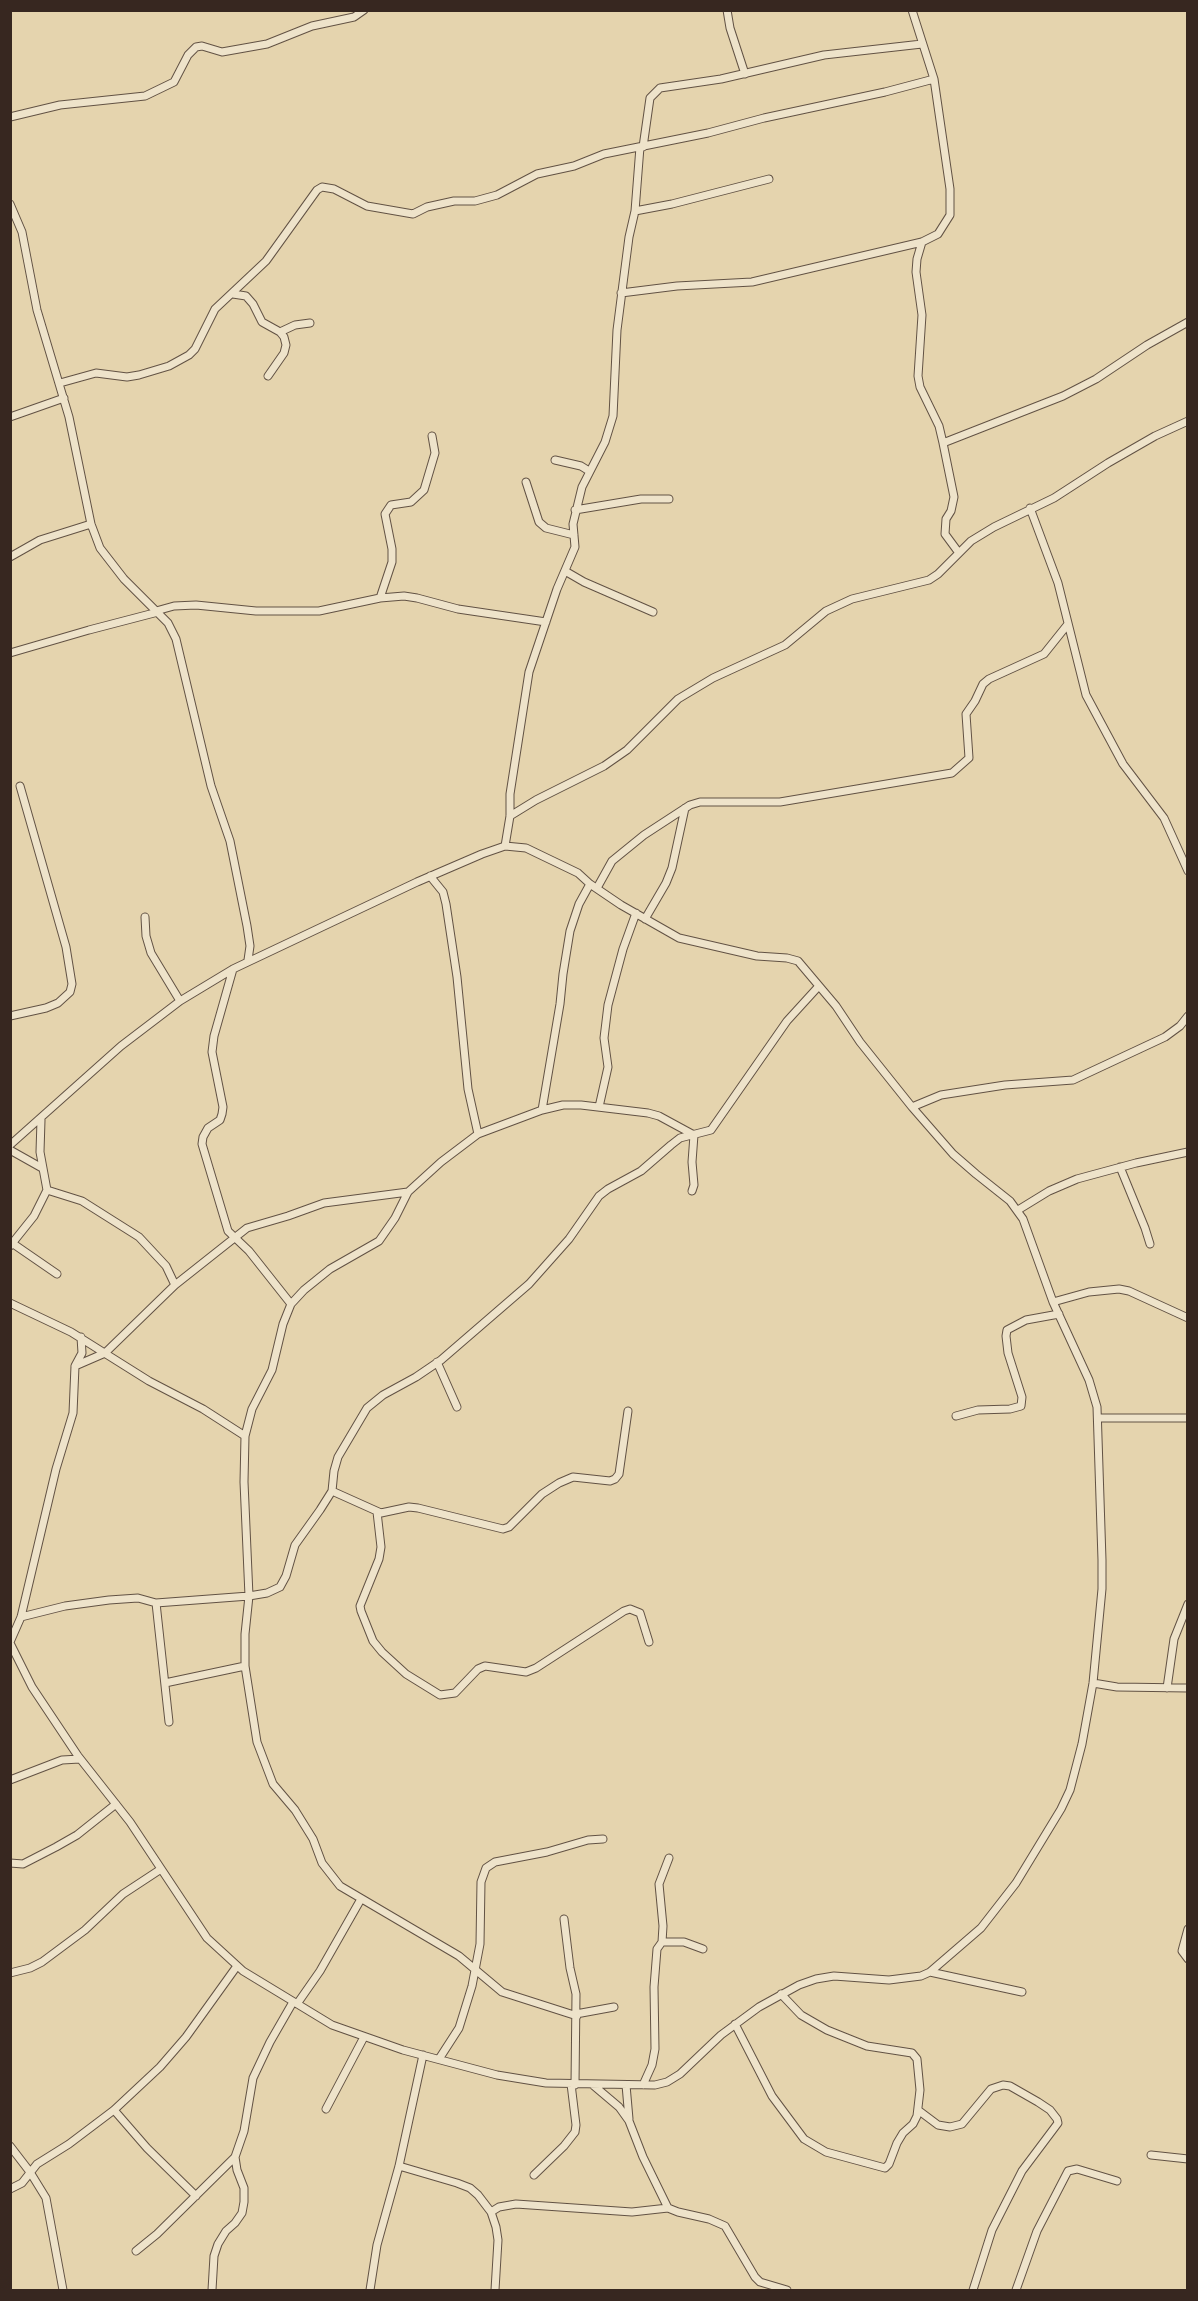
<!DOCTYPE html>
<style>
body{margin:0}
#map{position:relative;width:1198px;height:2301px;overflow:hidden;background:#e5d4ae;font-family:"IM FELL Double Pica",serif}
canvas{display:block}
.frame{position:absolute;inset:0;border:12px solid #372720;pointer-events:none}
</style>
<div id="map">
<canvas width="1198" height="2301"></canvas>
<div class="frame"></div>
</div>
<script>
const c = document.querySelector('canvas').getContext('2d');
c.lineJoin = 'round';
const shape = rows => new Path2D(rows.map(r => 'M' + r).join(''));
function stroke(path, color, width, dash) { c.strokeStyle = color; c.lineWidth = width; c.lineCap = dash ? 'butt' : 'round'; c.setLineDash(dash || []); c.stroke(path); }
const street = shape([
 [727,10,730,28,745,74],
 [10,117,60,105,145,96,174,82,188,55,196,47,202,46,222,52,267,44,312,26,354,17,364,10],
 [643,147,650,98,660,88,721,79,824,55,922,44],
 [10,204,22,232,37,310,69,417,91,524,100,548,124,579,168,623,176,639,211,786,230,841,247,926,250,946,248,960],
 [635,211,672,204,769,179],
 [922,242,917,259,916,272,922,315,918,376,920,387,939,426,943,443,954,497,951,511,946,519,945,534,959,553],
 [621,293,677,286,752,282,922,242,938,234,950,215,950,189,934,79,912,10],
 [233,294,246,296,253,304,262,322,280,332,284,337,286,345,284,353,268,376],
 [280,332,295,325,310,323],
 [60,383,96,373,127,377,139,375,169,366,189,355,195,349,215,309,266,261,317,190,322,187,334,189,367,206,413,214,427,207,454,201,475,201,497,195,537,174,574,166,604,154,708,133,764,118,885,92,934,79],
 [10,417,64,398],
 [943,443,1063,396,1096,379,1147,345,1188,322],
 [555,460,581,466,589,471],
 [526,482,539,522,546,528,574,535],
 [1030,508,1058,583,1086,695,1123,764,1164,818,1188,871],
 [575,510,641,499,669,499],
 [10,557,40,540,91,524],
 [565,571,584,582,653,612],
 [380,598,392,562,392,549,385,514,391,505,411,502,424,490,435,453,432,436],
 [156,611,174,606,196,605,256,611,319,611,380,598,404,596,417,598,458,609,546,622],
 [10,653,89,630,158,612],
 [510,816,536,800,604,766,627,750,678,699,713,678,785,645,826,611,852,599,929,580,938,574,971,541,994,527,1054,498,1108,463,1155,436,1188,421],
 [505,846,510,816,510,794,529,672,557,589,575,547,573,524,582,487,605,442,613,416,617,330,629,237,635,211,640,147],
 [430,876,443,892,446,904,457,977,468,1089,478,1134],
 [597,888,612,861,644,835,690,805,700,802,780,802,952,773,969,758,966,714,975,701,983,684,989,679,1044,654,1068,624],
 [145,917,146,936,151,953,180,1001],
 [645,919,666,883,672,868,685,808],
 [233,969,214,1036,212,1052,223,1107,222,1114,220,1120,208,1128,203,1137,202,1144,228,1231,249,1251,291,1304],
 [10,1016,46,1008,58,1003,70,992,72,984,66,947,20,786],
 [599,1107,608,1067,604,1038,608,1005,623,949,636,913],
 [912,1107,941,1095,1005,1085,1073,1080,1165,1037,1180,1026,1188,1016],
 [542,1110,560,1004,563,974,570,931,579,904,590,884],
 [10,1145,121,1046,180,1001,233,969,417,882,482,854,505,846,526,848,578,873,590,884,621,905,679,938,757,956,787,958,798,961,836,1006,860,1042,912,1107,953,1154,976,1174,1010,1201,1023,1219,1053,1302,1089,1380,1097,1407,1102,1560,1102,1589,1093,1683,1082,1744,1070,1790,1061,1809,1016,1883,981,1928,930,1972,921,1976,889,1980,834,1976,816,1979,799,1985,759,2007,721,2035,680,2074,667,2082,655,2085,546,2083,497,2075,403,2050,332,2025,243,1971,207,1938,130,1822,78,1756,32,1687,10,1643],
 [10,1150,42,1168],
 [1120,1167,1145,1228,1150,1244],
 [47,1190,82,1201,139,1237,166,1266,175,1285],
 [1018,1210,1049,1191,1077,1179,1136,1163,1188,1152],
 [12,1243,57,1274],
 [10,1246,34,1216,47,1190,40,1152,41,1120],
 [1053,1302,1089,1292,1119,1289,1129,1291,1188,1318],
 [10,1303,71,1332,149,1381,203,1409,245,1436],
 [437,1362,457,1407],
 [75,1366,82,1353,81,1337],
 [956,1416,978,1410,1010,1409,1021,1406,1022,1397,1008,1353,1006,1336,1007,1330,1026,1320,1059,1314],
 [1098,1418,1188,1418],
 [332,1491,381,1513,409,1507,418,1508,503,1529,509,1527,542,1494,559,1483,573,1477,610,1481,615,1479,619,1474,628,1411],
 [377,1512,381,1547,379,1559,360,1606,361,1611,373,1641,382,1652,406,1674,440,1695,455,1693,478,1669,485,1666,526,1672,536,1668,624,1611,630,1609,640,1613,649,1642],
 [156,1603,169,1722],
 [21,1617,65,1606,109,1600,138,1598,156,1603,249,1596,267,1593,280,1587,286,1576,295,1545,320,1510,332,1491,334,1471,338,1457,367,1408,383,1395,416,1377,441,1360,529,1284,569,1239,599,1196,608,1189,641,1171,671,1145,680,1138,711,1130,787,1021,818,987],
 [10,1642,21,1617,56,1469,73,1413,75,1366,105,1353,175,1285,247,1228,288,1216,324,1203,408,1192],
 [165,1683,245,1666],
 [1093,1683,1117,1687,1188,1688],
 [1167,1688,1174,1639,1188,1604],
 [10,1780,62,1760,80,1759],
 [10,1863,23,1864,56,1847,77,1835,116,1804],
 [564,1919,570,1968,576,1994,575,2085],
 [1188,1929,1182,1951,1188,1959],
 [662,1942,663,1926,659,1884,669,1858],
 [930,1972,1022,1992],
 [10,1973,30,1968,42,1962,85,1930,123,1894,161,1869],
 [297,2004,320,1971,361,1899],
 [576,2014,614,2007],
 [577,2016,502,1992,459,1956,340,1886,322,1863,313,1839,295,1810,273,1784,257,1742,245,1666,245,1634,249,1596,244,1482,245,1436,252,1409,272,1370,283,1324,291,1304,304,1290,330,1269,379,1241,395,1218,408,1192,441,1162,478,1134,542,1110,563,1105,581,1105,648,1113,659,1116,694,1135,692,1162,694,1185,692,1191],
 [735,2024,772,2096,804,2139,826,2152,885,2168,889,2164,897,2143,903,2133,913,2124,917,2116,920,2090,917,2059,912,2053,867,2046,827,2030,801,2015,781,1994],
 [439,2059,459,2028,472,1986,480,1944,481,1882,486,1868,495,1862,547,1852,588,1840,603,1839],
 [593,2085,619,2107,629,2121,643,2157,668,2208,678,2212,709,2219,725,2226,755,2277,760,2282,787,2290],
 [626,2085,629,2119],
 [643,2085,652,2065,655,2049,654,1987,657,1949,662,1942,684,1942,703,1949],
 [326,2109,364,2037],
 [114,2110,147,2148,196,2196],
 [918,2110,938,2125,950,2127,962,2124,991,2089,1003,2085,1010,2086,1038,2102,1050,2110,1057,2119,1058,2123,1022,2171,992,2230,973,2290],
 [10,2146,30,2172,46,2198,63,2290],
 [1151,2155,1188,2159],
 [399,2166,457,2183,470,2188,478,2195,491,2212,496,2227,498,2240,495,2290],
 [534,2175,564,2146,575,2132,576,2125,571,2084],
 [10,2189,22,2183,37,2164,69,2144,114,2110,160,2067,186,2037,237,1966],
 [491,2212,499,2207,516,2204,632,2212,668,2208],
 [136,2251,157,2234,235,2157],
 [212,2290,214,2256,218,2244,226,2231,235,2223,242,2213,244,2202,244,2188,237,2170,235,2157,244,2131,253,2078,270,2042,293,2002],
 [370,2290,377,2245,399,2166,423,2055],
 [1016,2290,1037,2231,1068,2171,1077,2169,1117,2181]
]);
stroke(street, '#625244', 9);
stroke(street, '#eee3ca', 7);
</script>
